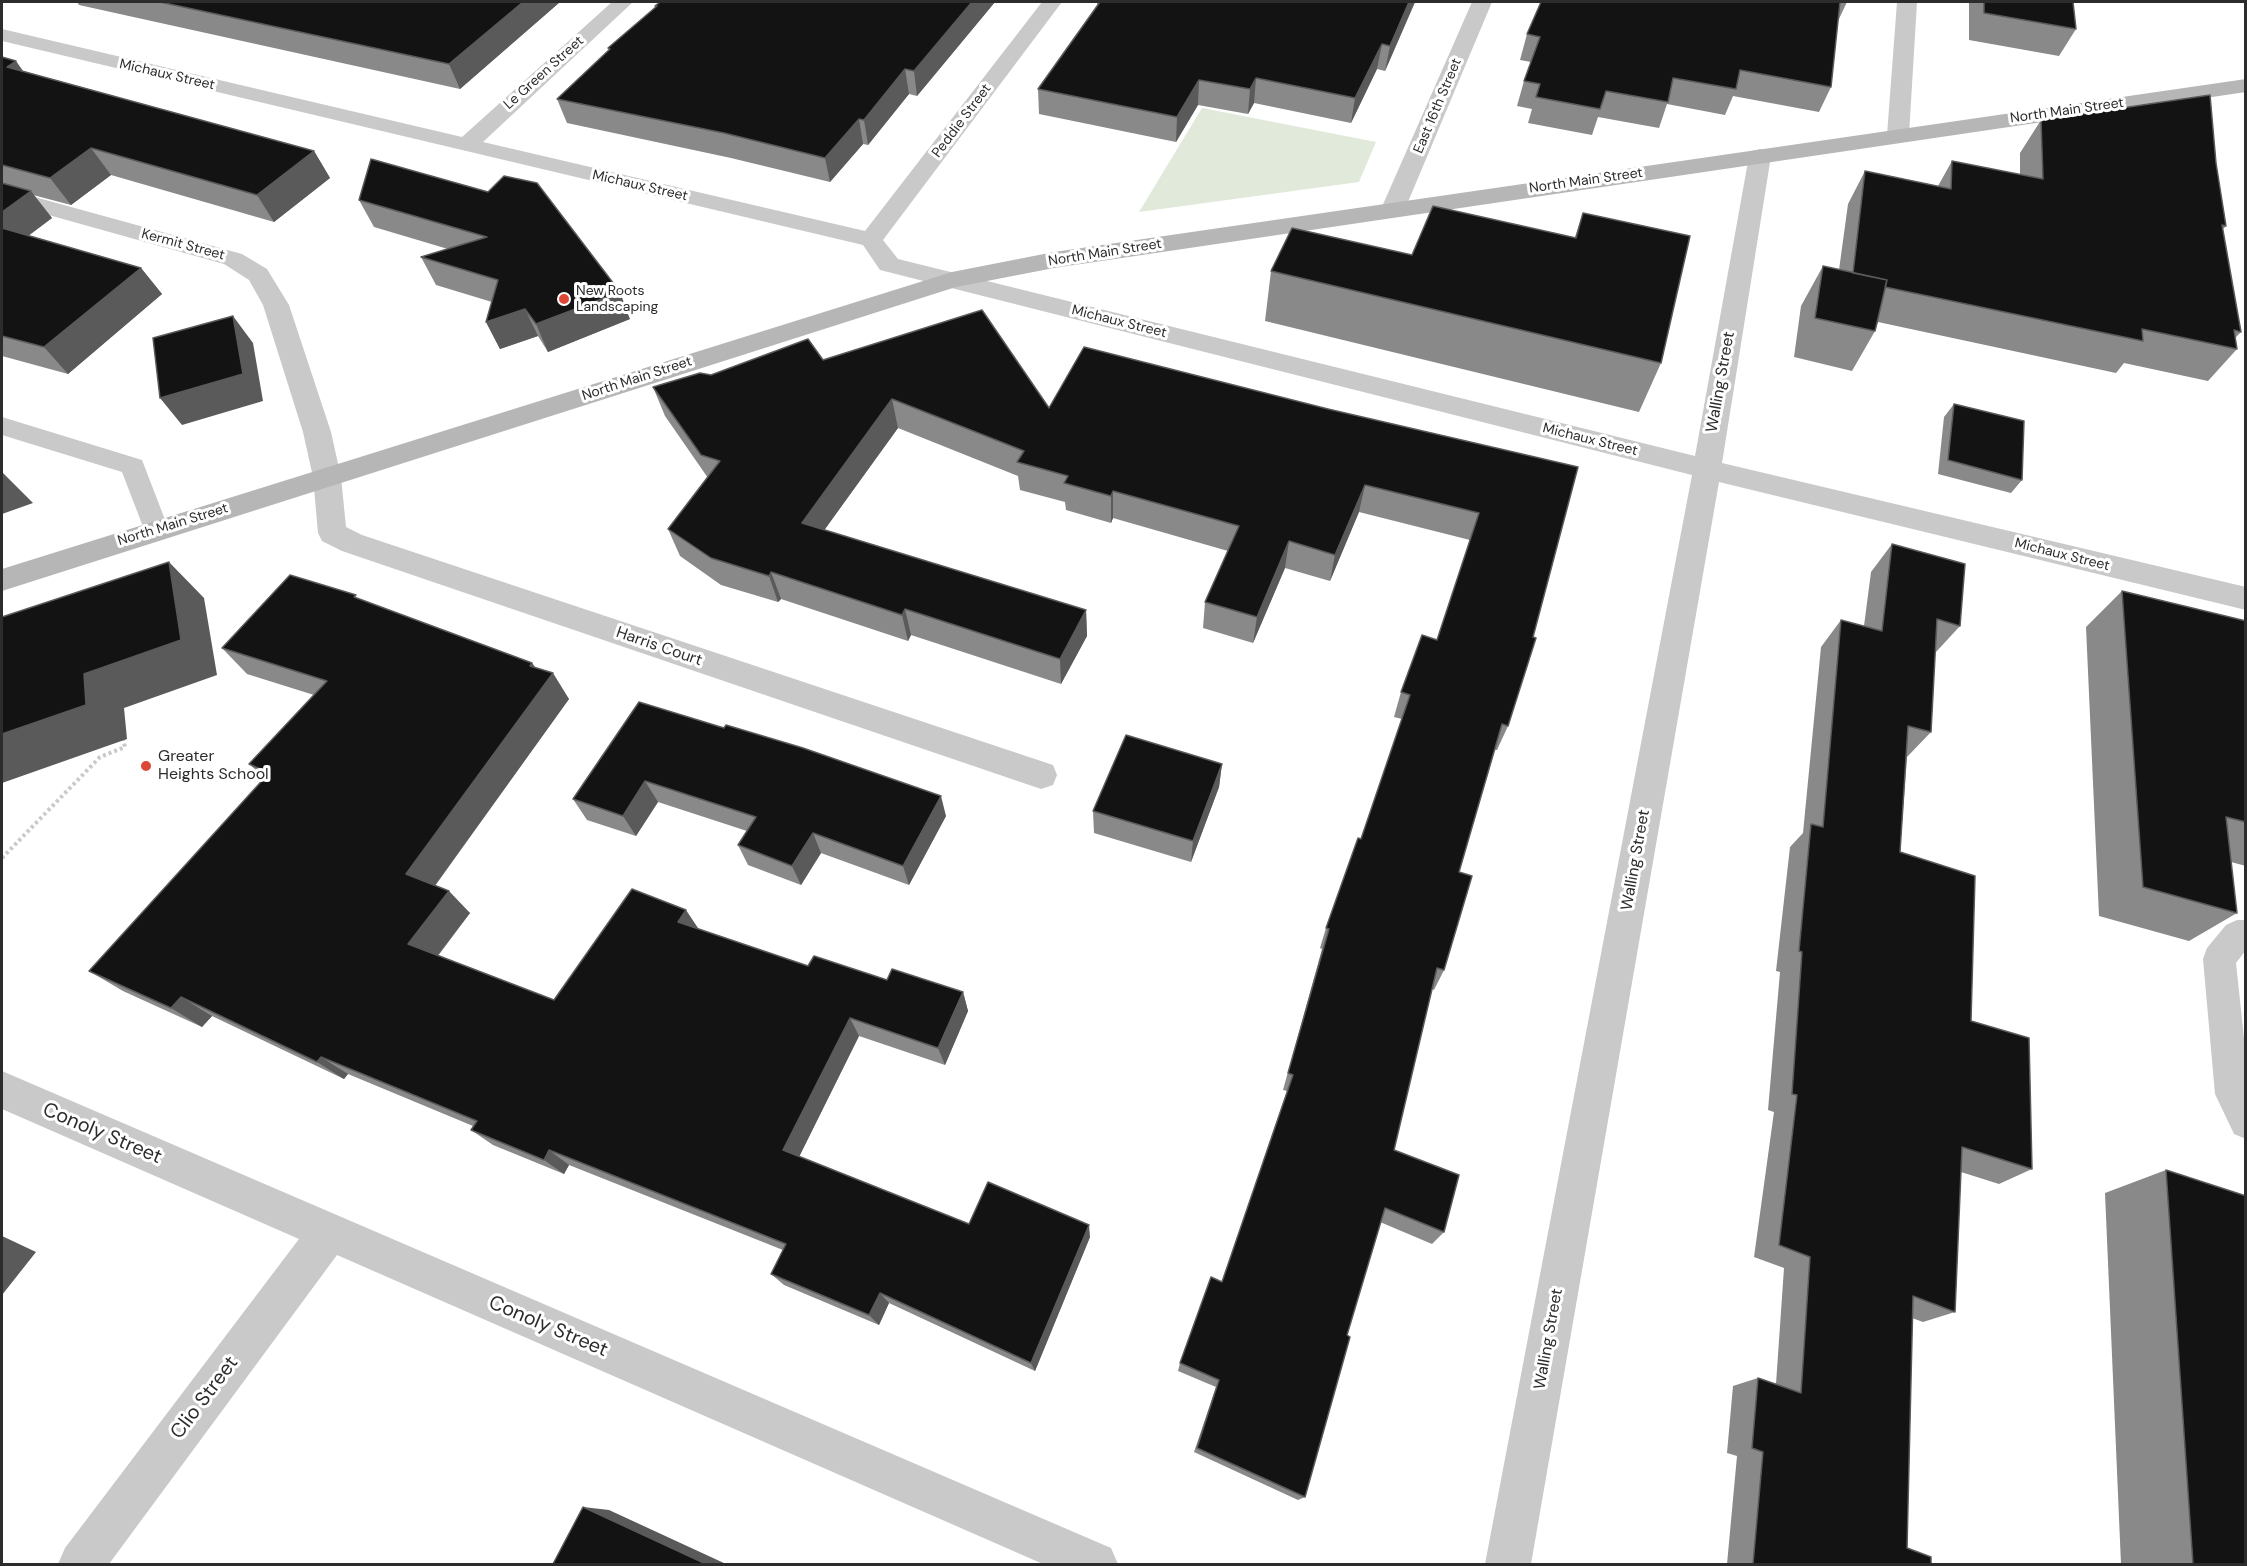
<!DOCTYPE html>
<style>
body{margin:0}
#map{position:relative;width:2247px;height:1566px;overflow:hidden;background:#fff;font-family:"DM Sans",sans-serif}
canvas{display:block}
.frame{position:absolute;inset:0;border:3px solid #2c2c2c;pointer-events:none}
</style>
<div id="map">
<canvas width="2247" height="1566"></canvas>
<div class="frame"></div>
</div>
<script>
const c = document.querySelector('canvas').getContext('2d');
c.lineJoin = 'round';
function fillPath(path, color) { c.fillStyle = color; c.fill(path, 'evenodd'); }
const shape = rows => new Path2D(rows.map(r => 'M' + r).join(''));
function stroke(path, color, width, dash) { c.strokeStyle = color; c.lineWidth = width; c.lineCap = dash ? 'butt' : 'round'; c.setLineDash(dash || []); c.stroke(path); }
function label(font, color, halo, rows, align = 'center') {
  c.font = font + ' "DM Sans",sans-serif'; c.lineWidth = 6; c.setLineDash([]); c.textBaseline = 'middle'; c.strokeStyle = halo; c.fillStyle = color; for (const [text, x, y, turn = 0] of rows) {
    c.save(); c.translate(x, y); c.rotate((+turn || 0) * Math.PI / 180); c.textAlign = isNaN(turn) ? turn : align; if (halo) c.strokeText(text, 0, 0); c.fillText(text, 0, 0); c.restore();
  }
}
fillPath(shape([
 [1202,108,1376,142,1359,182,1139,212]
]), '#e0e9da');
stroke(shape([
 [2,858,100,757,125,747,123,737]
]), '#c9c9c9', 4, [3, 3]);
fillPath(shape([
 [2,417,142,460,169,530,165,537,156,540,147,537,122,472,2,435,2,417],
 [2237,920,2246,920,2246,950,2236,963,2246,1057,2246,1139,2234,1134,2215,1094,2203,959,2207,948,2226,925,2237,920]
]), '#c9c9c9');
fillPath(shape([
 [612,2,633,2,483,142,865,231,1042,2,1062,2,883,240,898,259,1695,456,1749,156,1752,151,1760,149,1768,151,1771,156,1722,463,2246,587,2246,610,1719,482,1531,1564,1485,1564,1692,475,880,270,863,245,2,41,2,29,462,137,612,2],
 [1472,2,1492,2,1405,209,1401,214,1393,216,1385,214,1381,209,1472,2],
 [1897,2,1917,2,1909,135,1906,140,1898,142,1890,140,1887,135,1897,2],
 [2,188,242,254,267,269,289,305,331,432,341,477,346,527,362,535,1053,765,1057,775,1053,785,1041,789,342,551,322,541,318,533,313,477,303,432,263,305,249,280,224,264,2,202,2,188],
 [2,1071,1111,1548,1118,1564,1043,1564,337,1255,109,1564,58,1564,65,1548,299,1239,2,1109,2,1071]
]), '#c9c9c9');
fillPath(shape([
 [2246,79,2246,92,1054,268,956,287,2,591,2,569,952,272,1054,252,2246,79]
]), '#b6b6b6');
fillPath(shape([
 [77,2,560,2,460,89,79,5],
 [660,2,995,2,917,96,909,94,868,145,863,144,830,182,731,158,567,123,557,99,609,51,608,48,656,7,655,6],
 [1097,2,1415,2,1385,71,1377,69,1351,123,1254,103,1248,114,1198,105,1176,142,1039,114,1038,89,1097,6],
 [1541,2,1847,2,1838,21,1831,87,1819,112,1733,96,1725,115,1667,104,1659,128,1598,117,1592,135,1528,123,1532,109,1517,106,1524,81,1531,62,1520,60,1527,34],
 [1969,2,2073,2,2076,29,2059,56,1969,40],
 [2,57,23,71,314,151,330,178,274,222,111,175,71,205,33,195,52,218,28,236,141,268,162,294,68,374,2,356],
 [2041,120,2216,163,2226,226,2223,229,2241,332,2235,338,2237,349,2208,381,2124,363,2116,373,1878,322,1875,331,1852,371,1794,357,1801,306,1823,266,1839,270,1848,204,1865,171,1938,186,1952,161,2020,175,2020,153],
 [488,192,630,319,548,352,538,336,500,349,486,322,492,302,436,285,421,257,448,249,374,227,359,200],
 [1583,213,1661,363,1639,412,1265,321,1271,271,1575,237],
 [823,360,1049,408,1328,409,1578,467,1508,726,1497,750,1495,750,1459,872,1444,970,1434,990,1432,989,1394,1150,1444,1232,1432,1244,1380,1222,1347,1335,1305,1497,1298,1500,1194,1452,1216,1387,1178,1371,1180,1363,1222,1282,1287,1091,1283,1090,1322,949,1320,948,1326,928,1361,839,1402,719,1394,717,1401,692,1437,640,1470,540,1359,512,1330,581,1285,568,1253,643,1203,628,1205,602,1228,551,1113,518,1111,523,1066,510,1065,502,1020,490,1018,476,898,428,824,530,1086,610,1087,636,1061,684,911,635,908,641,781,599,778,602,721,585,680,556,668,529,708,478,665,416,653,387,711,375],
 [1954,404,2022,480,2011,493,1938,474,1944,417],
 [1892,544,1960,626,1936,652,1935,652,1931,732,1907,757,1900,852,1971,1021,2032,1169,1999,1184,1961,1172,1955,1312,1923,1322,1912,1318,1907,1548,1931,1564,1727,1564,1737,1456,1727,1453,1733,1386,1758,1378,1776,1384,1784,1268,1754,1257,1774,1112,1768,1110,1780,972,1776,971,1790,847,1803,833,1821,647,1841,620,1864,626,1871,572],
 [2122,591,2246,621,2246,866,2231,862,2237,913,2189,941,2099,916,2086,627],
 [359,599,532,663,536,668,569,699,435,886,470,913,438,956,554,1000,698,929,808,966,887,980,963,992,968,1011,945,1065,859,1036,799,1157,969,1224,1090,1237,1035,1371,889,1303,879,1325,784,1285,771,1274,783,1250,569,1165,564,1174,493,1145,471,1130,473,1126,348,1074,344,1079,212,1016,202,1027,123,991,89,971,265,778,249,764,314,695,247,674,222,648],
 [639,702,946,816,909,885,821,853,801,885,748,865,738,845,747,831,658,802,636,836,587,820,573,799],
 [1222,764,1219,787,1191,862,1094,833,1093,811],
 [2166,1170,2246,1564,2121,1564,2105,1193]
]), '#898989');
fillPath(shape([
 [523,2,560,2,460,89,449,64],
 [972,2,995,2,917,96,914,71],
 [1409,2,1415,2,1385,71,1390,46],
 [1382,44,1377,69,1351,123,1355,98],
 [16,61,35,88,7,67],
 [905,69,909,94,868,145,864,120],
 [1256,78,1254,103,1248,114,1250,89],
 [1199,80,1198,105,1176,142,1177,117],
 [859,119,863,144,830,182,825,158],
 [91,148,111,175,71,205,50,178],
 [314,151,330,178,274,222,257,195],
 [31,191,52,218,8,251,2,243,2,212],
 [141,268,162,294,68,374,44,347],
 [620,292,630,319,548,352,536,324],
 [525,309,538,336,500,349,486,322],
 [233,316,253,343,263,401,182,425,160,398],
 [892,399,898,428,810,550,802,523],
 [2,472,33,503,2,514],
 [1365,485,1359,512,1330,581,1335,555],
 [1113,491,1113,518,1111,523,1111,496],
 [1289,541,1285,568,1253,643,1257,617],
 [169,562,204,598,217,675,124,708,127,739,2,783,2,734,84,674],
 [771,572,781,599,778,602,769,576],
 [905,609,911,635,908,641,902,615],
 [1086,610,1087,636,1061,684,1060,659],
 [532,663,546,683,553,673,569,699,428,895,406,874],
 [1222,764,1219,787,1191,862,1193,841],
 [645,781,658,802,636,836,623,816],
 [941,796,946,816,909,885,903,866],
 [813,833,821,853,801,885,792,866],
 [449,891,470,913,431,964,408,944],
 [686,910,700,931,678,922],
 [963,992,968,1011,945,1065,938,1048],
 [181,997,212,1016,202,1027,171,1008],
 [850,1018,859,1036,795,1165,783,1150],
 [321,1057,348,1074,344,1079,317,1062],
 [549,1150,569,1165,564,1174,544,1160],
 [1089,1225,1090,1237,1035,1371,1031,1363],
 [2,1236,36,1252,2,1295],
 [880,1293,889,1303,879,1325,869,1315],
 [583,1507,609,1510,726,1564,706,1564]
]), '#5a5a5a');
const building = shape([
 [160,2,523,2,449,64,160,2],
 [660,2,972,2,914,71,905,69,864,120,859,119,825,158,724,133,557,99,610,49,608,48,657,6,655,6,660,2],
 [1100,2,1409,2,1390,46,1382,44,1355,98,1256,78,1250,89,1199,80,1177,117,1038,89,1100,2],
 [1541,2,1840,2,1831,87,1740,70,1736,89,1673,78,1668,102,1606,91,1600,109,1536,97,1540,84,1524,81,1540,37,1527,34,1541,2],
 [1984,2,2073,2,2076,29,1984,13,1984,2],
 [2,57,16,61,7,67,314,151,257,195,91,148,50,178,2,165,2,57],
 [2210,95,2216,163,2226,226,2222,225,2241,332,2234,330,2237,349,2142,329,2143,341,1885,287,1887,280,1853,273,1865,171,1951,189,1952,161,2043,179,2041,120,2210,95],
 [371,159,488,192,504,176,537,183,620,292,536,324,525,309,486,322,498,280,421,257,487,237,359,200,371,159],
 [2,183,31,191,2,212,2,183],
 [1433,206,1576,238,1583,213,1690,236,1661,363,1271,271,1292,228,1412,255,1433,206],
 [2,228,141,268,44,347,2,336,2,228],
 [1823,266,1887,280,1875,331,1815,318,1823,266],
 [982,310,1049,408,1084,347,1328,409,1578,467,1533,637,1536,638,1508,726,1502,724,1459,872,1472,876,1444,970,1437,968,1394,1150,1459,1175,1444,1232,1385,1208,1347,1335,1350,1337,1305,1497,1197,1448,1219,1380,1180,1363,1211,1277,1222,1282,1293,1075,1288,1073,1329,929,1326,928,1358,838,1361,839,1410,695,1401,692,1422,635,1437,640,1479,513,1365,485,1335,555,1289,541,1257,617,1205,602,1239,526,1113,491,1111,496,1064,483,1068,476,1017,462,1024,451,892,399,802,523,1086,610,1060,659,905,609,902,615,771,572,769,576,711,558,668,529,720,461,701,455,653,387,700,373,711,375,808,339,823,360,982,310],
 [233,316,243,374,160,398,153,338,233,316],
 [1954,404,2024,421,2022,480,1948,460,1954,404],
 [1892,544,1965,564,1960,626,1937,619,1931,732,1908,726,1900,852,1975,876,1971,1021,2029,1038,2032,1169,1962,1147,1955,1312,1913,1296,1907,1548,1931,1557,1931,1564,1753,1564,1763,1452,1752,1448,1758,1378,1801,1393,1810,1257,1779,1245,1797,1095,1792,1094,1802,952,1799,951,1811,824,1823,827,1841,620,1882,631,1892,544],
 [169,562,181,640,84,674,86,705,2,734,2,617,169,562],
 [290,575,356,595,354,597,532,663,530,666,553,673,406,874,449,891,408,944,554,1000,632,889,686,910,678,922,808,966,814,956,887,980,892,969,963,992,938,1048,850,1018,783,1150,969,1224,988,1182,1089,1225,1031,1363,880,1293,869,1315,771,1274,786,1244,549,1150,544,1160,471,1130,477,1121,321,1057,317,1062,181,997,171,1008,89,971,269,773,249,764,327,681,222,648,290,575],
 [2122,591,2246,621,2246,822,2226,817,2237,913,2143,887,2122,591],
 [639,702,724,728,726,725,803,748,941,796,903,866,813,833,792,866,738,845,756,817,645,781,623,816,573,799,639,702],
 [1126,735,1222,764,1193,841,1093,811,1126,735],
 [2166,1170,2246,1196,2246,1564,2193,1564,2166,1170],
 [583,1507,706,1564,553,1564,583,1507]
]);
fillPath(building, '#131313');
stroke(building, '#5a5a5a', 1.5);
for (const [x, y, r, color] of [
 [564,299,6,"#dc4736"],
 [146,766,6,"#dc4736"]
]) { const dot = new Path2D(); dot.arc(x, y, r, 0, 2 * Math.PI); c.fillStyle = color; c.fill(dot); stroke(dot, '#fff', 2); }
label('14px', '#2c2c2c', '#fff', [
 ["Le Green Street",544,73,-42],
 ["Michaux Street",167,75,13],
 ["East 16th Street",1438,106,-67],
 ["North Main Street",2067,111,-8],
 ["Peddie Street",962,121,-53],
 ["North Main Street",1586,181,-8],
 ["Michaux Street",640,186,13],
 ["Kermit Street",183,245,15],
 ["North Main Street",1105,253,-9],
 ["Michaux Street",1119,322,14],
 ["North Main Street",637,379,-18],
 ["Michaux Street",1590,440,14],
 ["North Main Street",173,525,-17],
 ["Michaux Street",2062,555,14]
]);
label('14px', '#2c2c2c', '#fff', [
 ["New Roots",576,291],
 ["Landscaping",576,307]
], 'left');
label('16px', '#2c2c2c', '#fff', [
 ["Walling Street",1721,382,-80],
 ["Harris Court",659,647,19],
 ["Walling Street",1636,860,-80],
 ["Walling Street",1549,1339,-80]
]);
label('16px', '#2c2c2c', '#fff', [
 ["Greater",158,757],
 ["Heights School",158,775]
], 'left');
label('20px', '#2c2c2c', '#fff', [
 ["Conoly Street",102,1134,23],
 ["Conoly Street",548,1327,23],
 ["Clio Street",205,1398,-53]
]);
</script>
